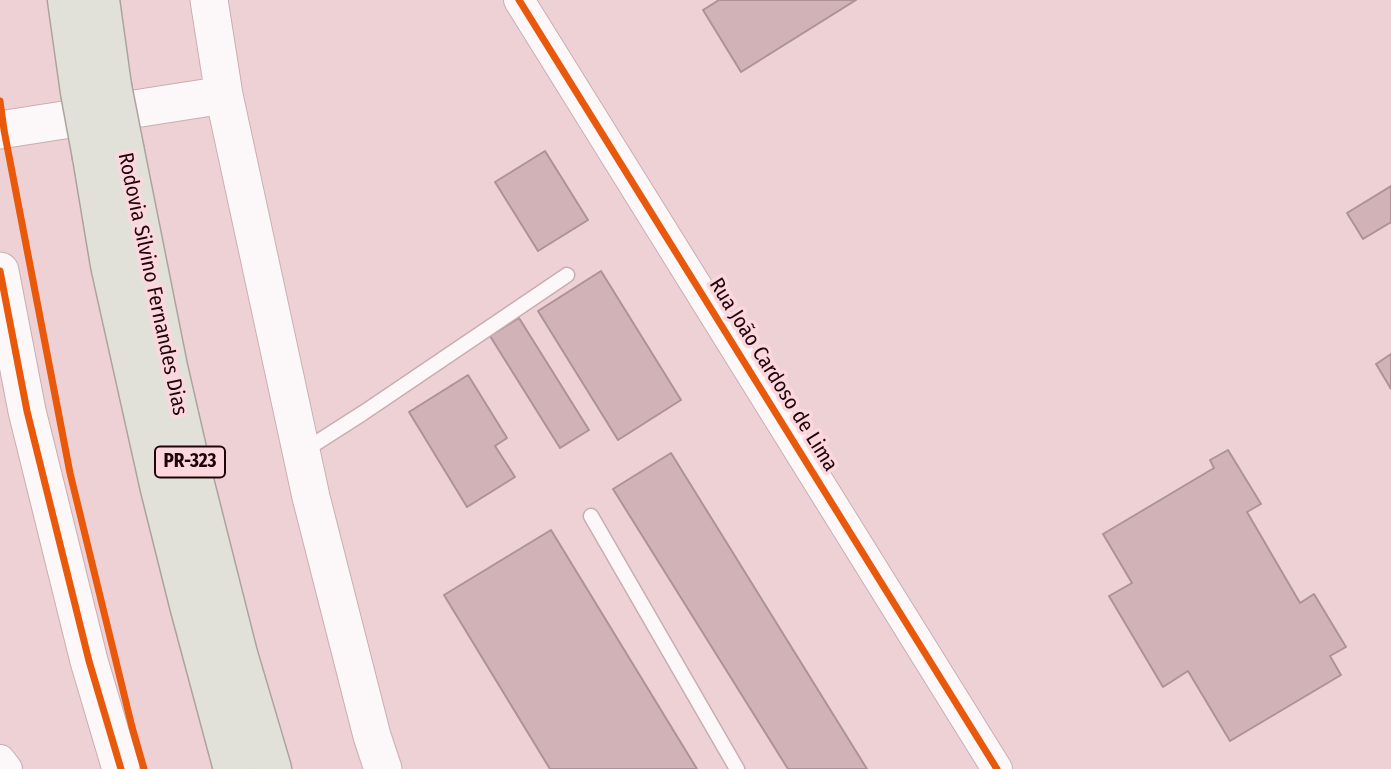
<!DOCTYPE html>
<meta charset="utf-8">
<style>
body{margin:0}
canvas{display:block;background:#eed1d5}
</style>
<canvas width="1391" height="769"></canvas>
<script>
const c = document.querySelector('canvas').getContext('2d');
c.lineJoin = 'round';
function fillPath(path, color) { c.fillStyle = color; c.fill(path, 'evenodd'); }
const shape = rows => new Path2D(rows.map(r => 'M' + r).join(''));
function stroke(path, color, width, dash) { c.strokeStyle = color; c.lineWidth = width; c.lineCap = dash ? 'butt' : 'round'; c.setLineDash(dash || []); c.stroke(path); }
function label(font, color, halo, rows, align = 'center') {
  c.font = font + ' "Fira Sans Condensed",sans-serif'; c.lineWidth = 7; c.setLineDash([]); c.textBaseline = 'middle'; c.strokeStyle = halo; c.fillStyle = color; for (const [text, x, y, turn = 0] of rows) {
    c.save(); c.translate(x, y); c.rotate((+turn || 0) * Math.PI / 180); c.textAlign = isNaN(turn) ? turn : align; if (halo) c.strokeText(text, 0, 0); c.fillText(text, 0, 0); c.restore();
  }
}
const building = shape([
 [719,0,856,0,741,72,703,10,719,0],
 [545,151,588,220,538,251,495,182,545,151],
 [1391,186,1391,222,1363,239,1347,213,1391,186],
 [601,271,681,400,618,440,538,311,601,271],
 [519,318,589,430,560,448,490,336,519,318],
 [1391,354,1391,389,1376,364,1391,354],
 [468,375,507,438,495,446,515,477,467,507,409,412,468,375],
 [1228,450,1261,504,1247,512,1300,603,1314,594,1346,647,1330,656,1341,675,1230,741,1188,671,1163,687,1109,596,1132,583,1103,534,1214,468,1210,460,1228,450],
 [671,453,867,769,788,769,613,489,671,453],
 [551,530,697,769,550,769,444,595,551,530]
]);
fillPath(building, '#d0b2b7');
stroke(building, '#ae9297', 2);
const service = shape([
 [302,452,363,413,567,275],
 [591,516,737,769]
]);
const minor = shape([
 [519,0,997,769],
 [0,760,7,769]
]);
const tertiary = shape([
 [209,0,224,95,311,497,372,736,383,769],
 [0,130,224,95],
 [0,271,27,411,89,661,121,769]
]);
const motorway = shape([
 [67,0,80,92],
 [100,0,112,86],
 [125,152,168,367,195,484,238,654,272,769],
 [92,157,110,265,160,489,189,605,233,769]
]);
stroke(service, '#caadb2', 17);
stroke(minor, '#caadb2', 32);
stroke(tertiary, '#caadb2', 39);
stroke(motorway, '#ada29c', 41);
stroke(service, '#fcf8f9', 14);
stroke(minor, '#fcf8f9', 30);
stroke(tertiary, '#fcf8f9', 37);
stroke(motorway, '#e1e1d9', 38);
const motorwayBridge = shape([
 [112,86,125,152],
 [80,92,92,157]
]);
stroke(motorwayBridge, '#ada29c', 41, []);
stroke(motorwayBridge, '#e1e1d9', 38);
stroke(shape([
 [519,0,997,769],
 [0,101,4,130,70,473,132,727,144,769],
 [0,271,27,411,89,661,121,769]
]), '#e8590c', 7);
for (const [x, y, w] of [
 [190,462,70]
]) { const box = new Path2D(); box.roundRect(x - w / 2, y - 15.5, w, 31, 5); c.fillStyle = '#fcd7dd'; c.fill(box); stroke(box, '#20040b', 2); }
label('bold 19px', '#20040b', null, [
 ["PR-323",190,462]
]);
label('21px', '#20040b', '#fcd7dd', [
 ["Rodovia Silvino Fernandes Dias",152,284,78],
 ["Rua João Cardoso de Lima",773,375,58]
]);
</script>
